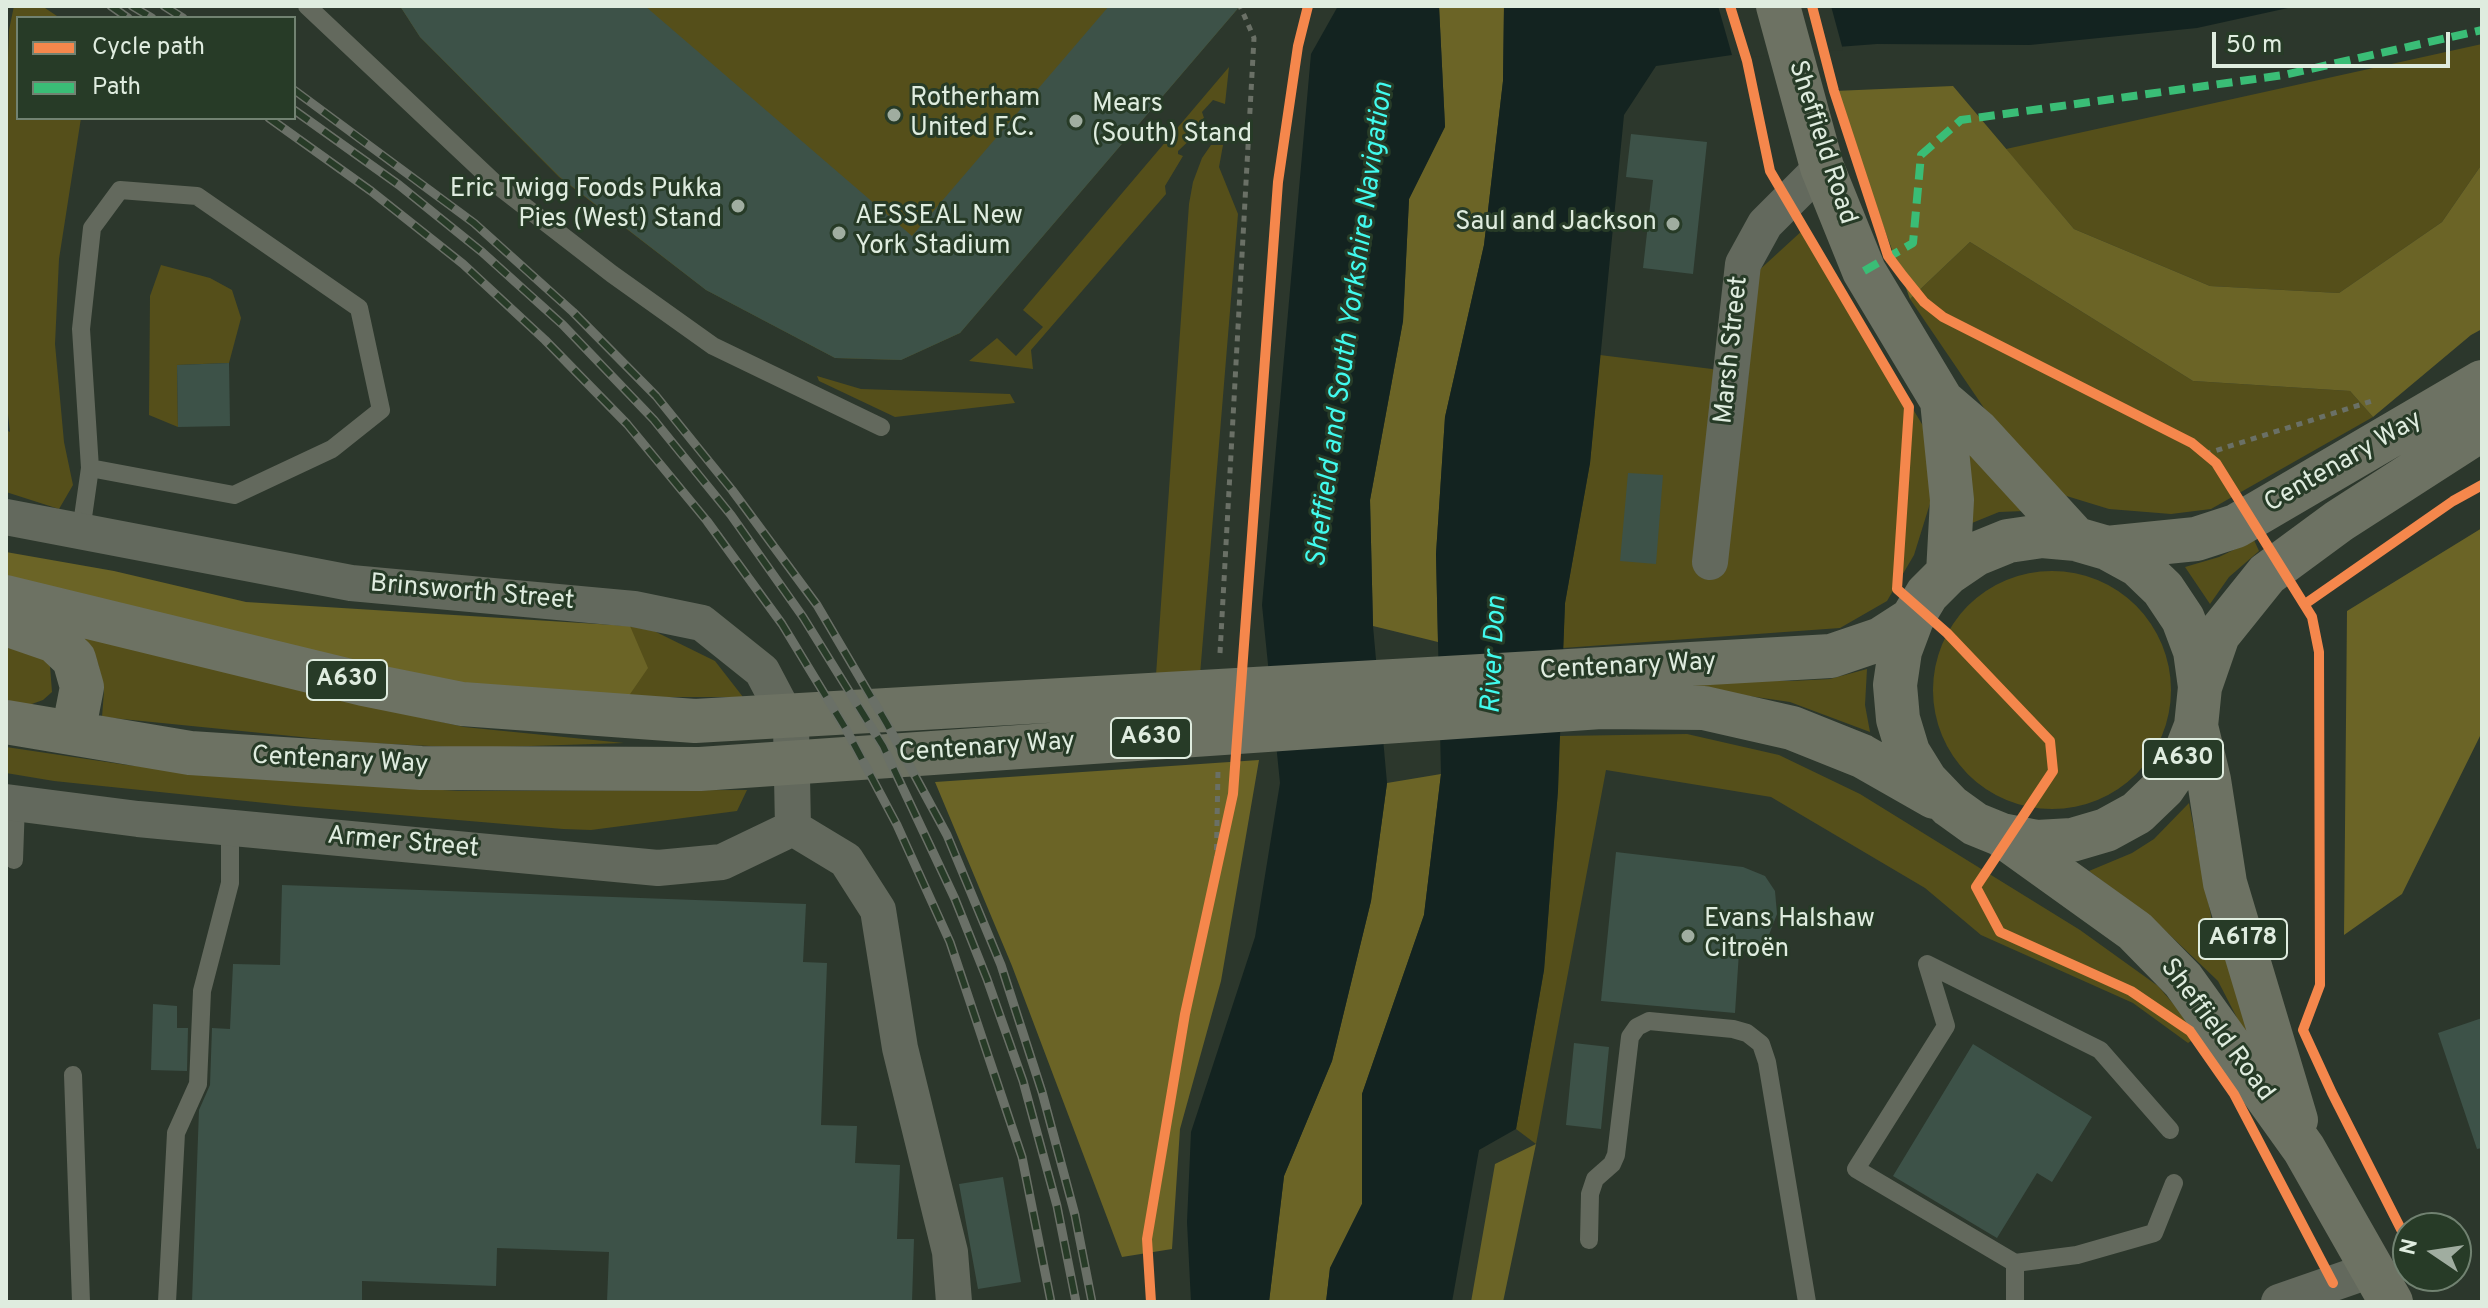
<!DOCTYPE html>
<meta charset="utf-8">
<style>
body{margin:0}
#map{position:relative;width:2488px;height:1308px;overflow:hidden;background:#2c372c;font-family:Overpass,sans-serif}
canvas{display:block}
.frame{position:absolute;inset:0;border:8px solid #dfecdf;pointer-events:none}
.legend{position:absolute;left:16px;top:16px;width:280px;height:104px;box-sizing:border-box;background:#273b27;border:2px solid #718271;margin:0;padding:10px 14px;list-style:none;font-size:24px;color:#dfecdf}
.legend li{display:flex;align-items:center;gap:16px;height:40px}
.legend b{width:40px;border:2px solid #718271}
.north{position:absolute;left:2392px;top:1212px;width:80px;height:80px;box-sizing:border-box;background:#273b27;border:2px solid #718271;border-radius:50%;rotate:283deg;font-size:22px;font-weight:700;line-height:32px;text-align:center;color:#dfecdf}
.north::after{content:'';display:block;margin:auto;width:28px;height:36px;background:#a0ada0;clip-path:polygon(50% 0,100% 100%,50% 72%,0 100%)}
.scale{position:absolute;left:2212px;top:32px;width:238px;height:36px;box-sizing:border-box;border:4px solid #dfecdf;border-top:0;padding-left:10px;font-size:24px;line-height:28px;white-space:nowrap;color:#dfecdf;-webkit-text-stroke:6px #273b27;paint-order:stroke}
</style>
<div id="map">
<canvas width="2488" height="1308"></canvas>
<div class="frame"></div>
<ul class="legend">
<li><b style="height:10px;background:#f5874c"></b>Cycle path</li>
<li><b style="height:10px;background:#3abd76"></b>Path</li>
</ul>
<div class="north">N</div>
<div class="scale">50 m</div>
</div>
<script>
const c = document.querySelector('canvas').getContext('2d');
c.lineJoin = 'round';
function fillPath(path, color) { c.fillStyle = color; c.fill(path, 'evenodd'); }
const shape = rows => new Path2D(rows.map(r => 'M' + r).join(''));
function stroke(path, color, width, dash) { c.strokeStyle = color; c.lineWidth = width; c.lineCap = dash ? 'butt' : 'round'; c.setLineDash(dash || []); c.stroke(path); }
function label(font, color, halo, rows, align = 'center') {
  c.font = font + ' Overpass,sans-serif'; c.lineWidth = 6; c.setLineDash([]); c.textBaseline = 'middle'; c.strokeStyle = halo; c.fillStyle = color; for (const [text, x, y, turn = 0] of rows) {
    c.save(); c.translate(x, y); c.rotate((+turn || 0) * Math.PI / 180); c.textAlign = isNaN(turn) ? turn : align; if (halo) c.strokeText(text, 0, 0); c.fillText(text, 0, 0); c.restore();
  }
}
fillPath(shape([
 [14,6,42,6,60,18,18,18,18,118,81,118,59,259,55,344,64,442,73,485,59,509,6,492,6,430,10,432,6,396,6,111,9,30],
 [400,6,1240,6,960,333,901,360,835,358,706,290,559,177,420,37],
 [2482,44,2482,164,2442,222,2339,293,2210,286,2074,229,2006,149],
 [1229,67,1225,104,1213,100,1202,112,1204,118,1199,122,1193,137,1178,151,1178,154,1183,156,1165,186,1166,194,1031,350,1033,369,969,361,997,338,1016,356,1043,327,1023,310],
 [1211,145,1223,145,1219,167,1238,214,1200,675,1156,675,1189,204,1193,182,1202,158],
 [1804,229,1931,439,1932,497,1914,555,1887,601,1840,628,1563,648,1565,603,1590,463,1600,355,1712,369,1748,380,1756,273],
 [1970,242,2193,381,2350,391,2373,417,2211,509,2171,514,2109,509,2060,494,1984,408,1910,299],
 [161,265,210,278,232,290,241,318,229,363,177,365,178,427,149,415,150,296],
 [817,376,861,389,1010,394,1015,403,895,417,819,381],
 [1965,439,2024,511,1999,512,1972,523],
 [2254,540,2259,551,2229,577,2210,604,2185,567,2219,557],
 '1933 690a119 119 0 1 1 238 0a119 119 0 1 1-238 0Z',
 [630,626,654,631,715,661,743,697,628,697],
 [74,633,299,690,464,727,624,743,470,748,351,742,102,717,104,691,98,663],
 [6,637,38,652,50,666,52,692,43,700,29,705,6,701],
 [1867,669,1865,705,1870,732,1790,702,1694,688,1695,680,1791,681,1830,679],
 [1687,734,1779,755,1860,794,2080,930,2158,986,2200,1035,2188,1043,2133,1003,1981,935,1925,888,1771,797,1606,770,1536,1144,1516,1129,1544,970,1558,790,1559,736],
 [6,747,127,765,302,781,458,791,747,790,737,811,591,830,563,829,294,806,54,781,6,773],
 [2189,803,2212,921,2259,1044,2252,1047,2218,981,2152,918,2089,871,2132,853,2154,839]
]), '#554f1a');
fillPath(shape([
 [1439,6,1504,6,1503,81,1484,245,1445,417,1436,554,1438,642,1373,626,1370,500,1403,321,1409,199,1445,126],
 [1953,86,2074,229,2210,286,2339,293,2442,222,2482,164,2482,329,2471,335,2373,417,2350,391,2193,381,1970,242,1910,299,1834,91],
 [2482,528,2482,732,2402,894,2344,935,2347,611],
 [6,552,114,571,246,602,630,626,648,668,628,697,559,696,353,668,6,577],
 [1259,760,1221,981,1180,1129,1172,1249,1122,1257,1012,966,935,782],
 [1441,774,1424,915,1362,1094,1362,1204,1330,1268,1326,1302,1269,1302,1284,1176,1332,1061,1371,901,1387,783],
 [1536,1144,1503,1302,1471,1302,1495,1164]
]), '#6b6426');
fillPath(shape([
 [1338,6,1439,6,1445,127,1409,199,1403,321,1370,500,1373,626,1387,783,1371,901,1332,1061,1284,1176,1269,1302,1191,1302,1187,1222,1191,1132,1255,937,1280,783,1262,605,1311,54],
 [1504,6,2297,6,2197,28,2030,45,1877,44,1732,55,1656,66,1624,115,1590,463,1565,603,1558,790,1544,970,1516,1129,1479,1150,1452,1302,1326,1302,1330,1268,1362,1204,1362,1094,1424,915,1441,774,1436,554,1445,417,1484,245,1503,81]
]), '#132320');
fillPath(shape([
 [1718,6,1831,6,1843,50,1748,57,1732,55]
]), '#2c372c');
fillPath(shape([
 [400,6,645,6,912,236,1109,6,1240,6,960,333,901,360,835,358,706,290,560,177,420,37],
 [1631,134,1707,142,1693,274,1643,268,1653,180,1626,177],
 [229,363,230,426,178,427,177,365],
 [1628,473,1663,475,1656,564,1620,561],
 [1616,852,1743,867,1765,876,1775,891,1777,914,1767,940,1754,949,1739,952,1735,1013,1601,1001],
 [282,885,806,904,803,962,827,963,821,1125,857,1126,855,1163,900,1165,897,1239,914,1239,912,1302,607,1302,609,1252,497,1248,496,1286,362,1281,362,1302,192,1302,199,1110,210,1085,212,1028,230,1029,233,964,280,965],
 [153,1004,177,1006,177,1028,188,1028,187,1071,151,1070],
 [2482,1018,2482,1148,2477,1149,2438,1033],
 [1574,1043,1609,1047,1601,1129,1566,1125],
 [1973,1044,2092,1117,2052,1182,2037,1173,1997,1238,1893,1176],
 [1003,1177,1021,1282,978,1289,959,1184]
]), '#3d5248');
stroke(shape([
 [1752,89,1770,171],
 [2205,454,2372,401],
 [1897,572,1906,446],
 [1947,633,2050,741,2053,771,2030,804],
 [1220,653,1254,38,1240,6],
 [1216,874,1218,771],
 [1976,887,2000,932,2131,991,2149,1002]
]), '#6a7066', 5, [6, 6]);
stroke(shape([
 [307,6,497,185,612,274,713,346,881,427],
 [81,531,90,468,81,329,92,228,120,190,197,196,359,308,381,410,332,449,234,495,90,468],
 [14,860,16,803],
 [73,1075,81,1302],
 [1589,1240,1590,1194,1595,1179,1612,1164,1616,1155,1630,1037,1637,1027,1649,1021,1733,1029,1747,1033,1761,1044,1767,1062,1807,1302],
 [2015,1263,2077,1255,2154,1233,2174,1183],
 [167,1302,176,1133,198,1084,202,991,230,883,230,828],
 [2015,1302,2015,1263,1856,1169,1946,1026,1927,964,2100,1050,2170,1130]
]), '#63695d', 18);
stroke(shape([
 [6,517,351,583,634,609,702,623,762,671,791,726,793,828],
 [1710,562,1743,264,1765,224,1822,167],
 [6,802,138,819,658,868,722,862,793,828],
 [793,828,846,860,878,910,900,1048,950,1252,954,1302],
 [2279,1302,2374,1269]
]), '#63695d', 36);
stroke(shape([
 [1778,6,1822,167,1864,271,1942,401,1978,432,2076,539],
 [1942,401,1952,500,1948,573],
 [2107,548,2196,539,2236,526,2482,382],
 [6,597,363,684,462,704,695,721,1831,656,1881,639,1912,619,1927,594,1948,573,1976,554,2008,541,2042,536,2076,539,2107,548,2138,565,2163,589,2183,619,2195,651,2200,687,2196,726,2183,759,2163,788,2137,813,2106,830,2072,840,2037,842,2002,835,1975,824,1950,806,1926,781,1908,752,1898,719,1895,685,1900,651,1912,619],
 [6,624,55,641,74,659,82,687,73,733],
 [2200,687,2218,635,2267,574,2339,521,2482,429],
 [6,722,190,753,421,768,700,769,1601,707,1704,708,1792,728,1862,756,1934,797],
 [2196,726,2209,780,2225,883,2296,1120],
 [2004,837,2135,931,2183,980,2304,1149,2391,1302]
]), '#6d7263', 44);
const rail = shape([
 [111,6,128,18],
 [132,6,152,18],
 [164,6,183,18],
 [294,90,474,223,573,312,656,396,732,490,817,605,887,724,947,835,1001,965,1042,1092,1075,1215,1092,1302],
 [294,110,399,185,482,252,563,325,654,420,731,515,803,617,883,746,955,899,987,979,1023,1081,1057,1206,1076,1302],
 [269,118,371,191,463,264,545,340,627,424,707,521,782,624,847,731,897,825,950,942,1022,1157,1051,1302]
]);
stroke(rail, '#6a7067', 9);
stroke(rail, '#273b27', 6, [18]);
stroke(shape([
 [1864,271,1913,243,1921,155,1961,120,2284,75,2482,30]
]), '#3abd76', 8, [16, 8]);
stroke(shape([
 [1730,6,1747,61,1770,171,1909,407,1897,589,1947,633,2050,741,2053,771,1976,887,2000,932,2131,991,2190,1031,2234,1094,2333,1283],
 [1812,6,1834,91,1882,237,1888,256,1903,276,1924,302,1943,317,2192,443,2216,463,2312,617,2319,652,2320,985,2303,1030,2332,1093,2408,1243],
 [2305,604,2453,501,2482,485],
 [1151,1302,1147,1239,1185,1014,1233,794,1278,182,1298,46,1308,6]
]), '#f5874c', 10);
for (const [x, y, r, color] of [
 [894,115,8,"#a0ada0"],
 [1076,121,8,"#a0ada0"],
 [738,206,8,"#a0ada0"],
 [1673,224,8,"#a0ada0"],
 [839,233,8,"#a0ada0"],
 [1688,936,8,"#a0ada0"]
]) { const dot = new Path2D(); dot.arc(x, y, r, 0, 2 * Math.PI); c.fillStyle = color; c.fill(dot); stroke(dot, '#273b27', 3); }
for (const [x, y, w] of [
 [347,680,80],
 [1151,738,80],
 [2183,759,80],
 [2243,939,88]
]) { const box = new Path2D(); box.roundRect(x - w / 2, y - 20, w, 40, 6); c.fillStyle = '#273b27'; c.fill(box); stroke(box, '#dfecdf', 2); }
label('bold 24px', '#dfecdf', null, [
 ["A630",347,680],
 ["A630",1151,738],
 ["A630",2183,759],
 ["A6178",2243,939]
]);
label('26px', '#dfecdf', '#273b27', [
 ["Rotherham",910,100],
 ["United F.C.",910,130],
 ["Mears",1092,106],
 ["(South) Stand",1092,136],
 ["Eric Twigg Foods Pukka",722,191,"right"],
 ["Pies (West) Stand",722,221,"right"],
 ["AESSEAL New",855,218],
 ["York Stadium",855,248],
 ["Saul and Jackson",1657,224,"right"],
 ["Evans Halshaw",1704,921],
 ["Citroën",1704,951]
], 'left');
label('26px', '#dfecdf', '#273b27', [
 ["Sheffield Road",1821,143,72],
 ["Marsh Street",1733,350,-84],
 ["Centenary Way",2344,463,-30],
 ["Brinsworth Street",472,594,5],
 ["Centenary Way",1628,668,-3],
 ["Centenary Way",987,749,-4],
 ["Centenary Way",340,762,3],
 ["Armer Street",403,844,5],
 ["Sheffield Road",2216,1031,53]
]);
label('italic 28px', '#41faed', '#273b27', [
 ["Sheffield and South Yorkshire Navigation",1352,325,-82],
 ["River Don",1496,655,-87]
]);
</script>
